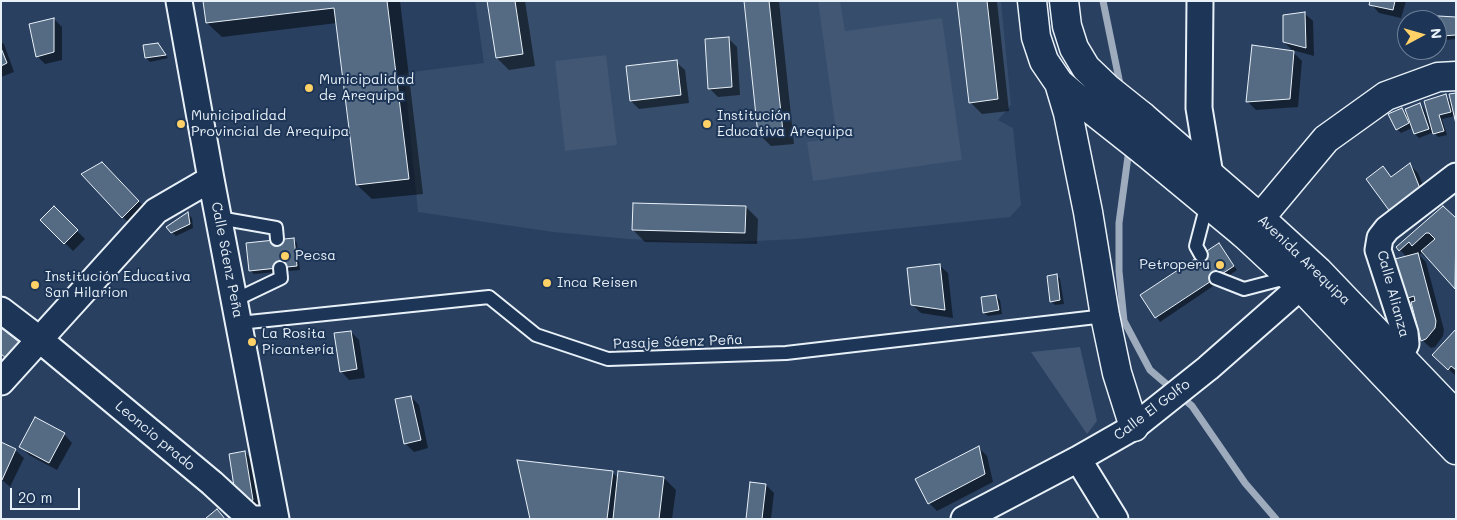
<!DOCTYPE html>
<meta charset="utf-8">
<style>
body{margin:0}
#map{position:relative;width:1457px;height:520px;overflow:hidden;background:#294061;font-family:Mali,sans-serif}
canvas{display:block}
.frame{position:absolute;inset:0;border:2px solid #e8f1f8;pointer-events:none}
.north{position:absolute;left:1397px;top:10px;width:50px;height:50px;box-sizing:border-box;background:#1d3557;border:1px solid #6e8097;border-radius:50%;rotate:84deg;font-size:14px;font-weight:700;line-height:20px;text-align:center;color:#e8f1f8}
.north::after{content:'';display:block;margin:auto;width:18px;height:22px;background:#ffd166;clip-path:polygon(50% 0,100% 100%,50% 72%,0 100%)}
.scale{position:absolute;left:10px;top:488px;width:70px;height:22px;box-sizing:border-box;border:2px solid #e8f1f8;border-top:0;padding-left:6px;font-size:15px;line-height:18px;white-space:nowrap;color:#e8f1f8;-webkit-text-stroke:4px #1d3557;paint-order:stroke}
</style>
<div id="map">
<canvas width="1457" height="520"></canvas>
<div class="frame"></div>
<div class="north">N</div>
<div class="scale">20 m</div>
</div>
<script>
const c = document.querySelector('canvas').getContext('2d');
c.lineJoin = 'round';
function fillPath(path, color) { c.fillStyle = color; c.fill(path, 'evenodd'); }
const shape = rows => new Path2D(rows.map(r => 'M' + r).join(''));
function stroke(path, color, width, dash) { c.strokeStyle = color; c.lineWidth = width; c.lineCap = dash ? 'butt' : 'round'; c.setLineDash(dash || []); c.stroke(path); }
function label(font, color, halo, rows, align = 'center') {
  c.font = font + ' Mali,sans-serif'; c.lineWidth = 4; c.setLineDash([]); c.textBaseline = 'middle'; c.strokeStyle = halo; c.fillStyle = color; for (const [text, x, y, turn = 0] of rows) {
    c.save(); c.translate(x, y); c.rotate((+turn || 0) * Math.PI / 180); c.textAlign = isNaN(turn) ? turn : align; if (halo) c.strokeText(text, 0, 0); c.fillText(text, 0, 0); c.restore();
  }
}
fillPath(shape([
 [475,1,1001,1,1011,105,998,120,1013,128,1021,205,1010,217,798,239,715,243,628,239,553,232,418,212,404,73,484,63]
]), '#364d6b');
fillPath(shape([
 [818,1,840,1,845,31,942,18,962,160,813,181,807,142,837,138],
 [606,55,617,145,565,151,555,61],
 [1080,347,1097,421,1087,434,1031,352]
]), '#415774');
fillPath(shape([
 [205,1,400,1,423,194,372,199,357,185,337,23,222,37,207,23],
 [489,1,525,1,535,66,509,70,497,58],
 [745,1,779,1,794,144,771,146,759,134],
 [958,1,997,2,1009,111,982,114,970,102],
 [1372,1,1406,1,1401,18,1379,13,1371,4],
 [1304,13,1313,21,1314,56,1292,50,1284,42],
 [54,19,62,27,62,60,45,64,37,56],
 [1456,19,1456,39,1446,40,1442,36],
 [729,39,737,47,740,95,718,97,710,89],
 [1,42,4,44,14,72,1,77],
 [161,49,168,58,150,62,146,58],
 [1294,53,1302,61,1298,107,1256,110,1248,102],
 [676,62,685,70,689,103,639,109,631,101],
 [1445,96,1452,103,1455,116,1442,119,1447,135,1438,137,1434,132,1419,138,1415,134,1412,128,1401,133,1397,129,1401,109,1408,115,1420,105,1424,109,1430,125,1432,124],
 [1410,165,1418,173,1429,200,1400,221,1383,168,1392,178],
 [111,172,147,210,131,225,123,217],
 [746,207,758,219,757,244,645,242,633,230],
 [1443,207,1456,220,1456,288,1427,255,1425,257,1421,253,1419,255,1426,262,1444,330,1443,336,1435,347,1431,348,1422,340,1413,304,1407,298,1407,257,1398,248],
 [54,208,85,239,73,251,42,220],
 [188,214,192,218,193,228,176,236,167,227],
 [293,239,297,243,300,270,254,274,250,270],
 [1219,244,1237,270,1160,322,1142,295],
 [939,265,948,273,953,318,921,313,912,304],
 [1056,275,1060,279,1064,304,1055,305,1051,301],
 [996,296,1000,300,1002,314,988,316,984,313],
 [1456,331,1456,376,1446,367],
 [351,332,359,340,365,378,349,380,341,371],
 [411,397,419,405,428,448,414,452,405,443],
 [64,434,72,443,57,470,29,455,21,446],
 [979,448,987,456,993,482,937,511,929,503],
 [15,450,24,458,10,487,1,479],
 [245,452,253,461,261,508,256,511,245,501],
 [612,472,619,479,664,478,676,490,672,519,531,519],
 [766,485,774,493,771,519,748,519]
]), '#0007');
stroke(shape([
 [1103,1,1121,89],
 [1129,149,1119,223,1119,271,1124,321,1150,370,1192,406,1245,483,1276,519]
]), '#9dabbd', 7);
const building = shape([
 [203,1,387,1,409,179,356,185,334,8,206,23,203,1],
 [487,1,515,1,523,54,496,58,487,1],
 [744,1,769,1,783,132,758,135,744,1],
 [957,1,987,1,998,99,969,103,957,1],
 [1370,1,1395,1,1393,10,1369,5,1370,1],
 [1305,12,1306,48,1283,42,1283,15,1305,12],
 [1438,16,1456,17,1456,35,1441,36,1438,16],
 [54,18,54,52,36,57,29,24,54,18],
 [729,37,732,87,708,89,705,39,729,37],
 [158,43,166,55,145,58,143,45,158,43],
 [1252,45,1294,51,1290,99,1246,102,1252,45],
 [1,48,7,63,1,66,1,48],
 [677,60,681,95,630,101,626,66,677,60],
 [1456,93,1456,124,1449,94,1456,93],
 [1446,94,1451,112,1439,115,1444,131,1433,134,1424,101,1446,94],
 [1420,103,1429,129,1414,134,1405,109,1420,103],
 [1402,108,1409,123,1396,130,1388,114,1402,108],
 [102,162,139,201,122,218,81,174,102,162],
 [1410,163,1421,191,1391,213,1366,179,1383,166,1391,177,1410,163],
 [633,203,746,206,745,233,632,230,633,203],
 [54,206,78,230,64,244,40,220,54,206],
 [1443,206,1456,218,1455,289,1421,251,1435,239,1429,233,1426,233,1412,246,1409,242,1399,251,1396,247,1443,206],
 [188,212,190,224,171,233,166,227,188,212],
 [294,238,297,266,249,271,246,243,294,238],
 [1219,243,1234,266,1155,318,1140,295,1219,243],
 [1418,253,1436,321,1435,328,1426,339,1421,341,1411,302,1415,301,1414,296,1405,299,1395,259,1418,253],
 [940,264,945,310,911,305,907,268,940,264],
 [1057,274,1060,300,1050,302,1047,276,1057,274],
 [996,295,999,310,983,313,981,297,996,295],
 [1,328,24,346,11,362,1,354,1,328],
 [1456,329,1456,370,1451,366,1448,370,1432,355,1456,329],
 [351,331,357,369,340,372,334,333,351,331],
 [411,396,421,440,404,444,395,399,411,396],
 [35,417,65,433,49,463,19,447,35,417],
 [1,442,16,449,2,480,1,479,1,442],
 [979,446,985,474,928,504,915,479,979,446],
 [245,451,253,500,247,504,235,493,229,454,245,451],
 [517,460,613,471,607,519,530,519,517,460],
 [618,471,664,477,659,519,613,519,618,471],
 [750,482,766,484,762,519,746,519,750,482],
 [217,509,225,519,206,519,206,518,217,509]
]);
fillPath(building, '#556a83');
stroke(building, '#e8f1f8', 1);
const service = shape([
 [219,218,276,228,277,239],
 [1201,255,1196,246,1207,204],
 [1216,278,1244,289,1290,277],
 [235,300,281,278,280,268],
 [239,323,489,297,536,335,608,359,786,353,1105,316]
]);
const minor = shape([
 [1200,1,1199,108,1210,175],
 [1,310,39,339,212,483,251,519,276,519,211,179,179,1],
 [1400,356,1406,344,1405,333,1378,250,1380,238,1387,229,1456,176],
 [1,382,156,211,211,179],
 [1078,459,1115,519],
 [964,519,1078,459,1134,427,1208,368,1315,274]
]);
const tertiary = shape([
 [1244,234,1260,218,1326,139,1386,96,1438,77,1456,76]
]);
const secondary = shape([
 [1142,116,1260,218,1318,271,1456,415],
 [1145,152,1244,234,1301,287,1456,450]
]);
const primary = shape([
 [1032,1,1036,37,1044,61,1059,83,1078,99,1145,152],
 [1064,1,1067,26,1074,48,1086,68,1107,88,1142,116],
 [1059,83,1068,113,1088,212,1105,316,1117,373,1134,427]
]);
stroke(service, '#e8f1f8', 16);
stroke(minor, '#e8f1f8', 29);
stroke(tertiary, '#e8f1f8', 31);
stroke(secondary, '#e8f1f8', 31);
stroke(primary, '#e8f1f8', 31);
stroke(service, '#1d3557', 12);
stroke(minor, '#1d3557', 25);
stroke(tertiary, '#1d3557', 28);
stroke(secondary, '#1d3557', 28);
stroke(primary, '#1d3557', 28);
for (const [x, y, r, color] of [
 [309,88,5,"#ffd166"],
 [181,124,5,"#ffd166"],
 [707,124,5,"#ffd166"],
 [285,256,5,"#ffd166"],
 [1220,265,5,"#ffd166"],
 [547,283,5,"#ffd166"],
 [35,285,5,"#ffd166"],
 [252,342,5,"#ffd166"]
]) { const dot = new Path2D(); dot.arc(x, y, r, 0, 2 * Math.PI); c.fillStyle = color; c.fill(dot); stroke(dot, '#1d3557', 2); }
label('14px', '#e8f1f8', '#1d3557', [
 ["Municipalidad",319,80],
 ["de Arequipa",319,96],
 ["Municipalidad",191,116],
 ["Provincial de Arequipa",191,132],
 ["Institución",717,116],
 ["Educativa Arequipa",717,132],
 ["Pecsa",295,256],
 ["Petroperu",1210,265,"right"],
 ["Institución Educativa",45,277],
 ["San Hilarion",45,293],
 ["Inca Reisen",557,283],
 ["La Rosita",262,334],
 ["Picantería",262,350]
], 'left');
label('14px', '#e8f1f8', '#1d3557', [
 ["Calle Sáenz Peña",227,260,79],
 ["Avenida Arequipa",1304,260,44],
 ["Calle Alianza",1393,294,75],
 ["Pasaje Sáenz Peña",678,342,-2],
 ["Calle El Golfo",1152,410,-37],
 ["Leoncio prado",155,436,40]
]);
</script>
